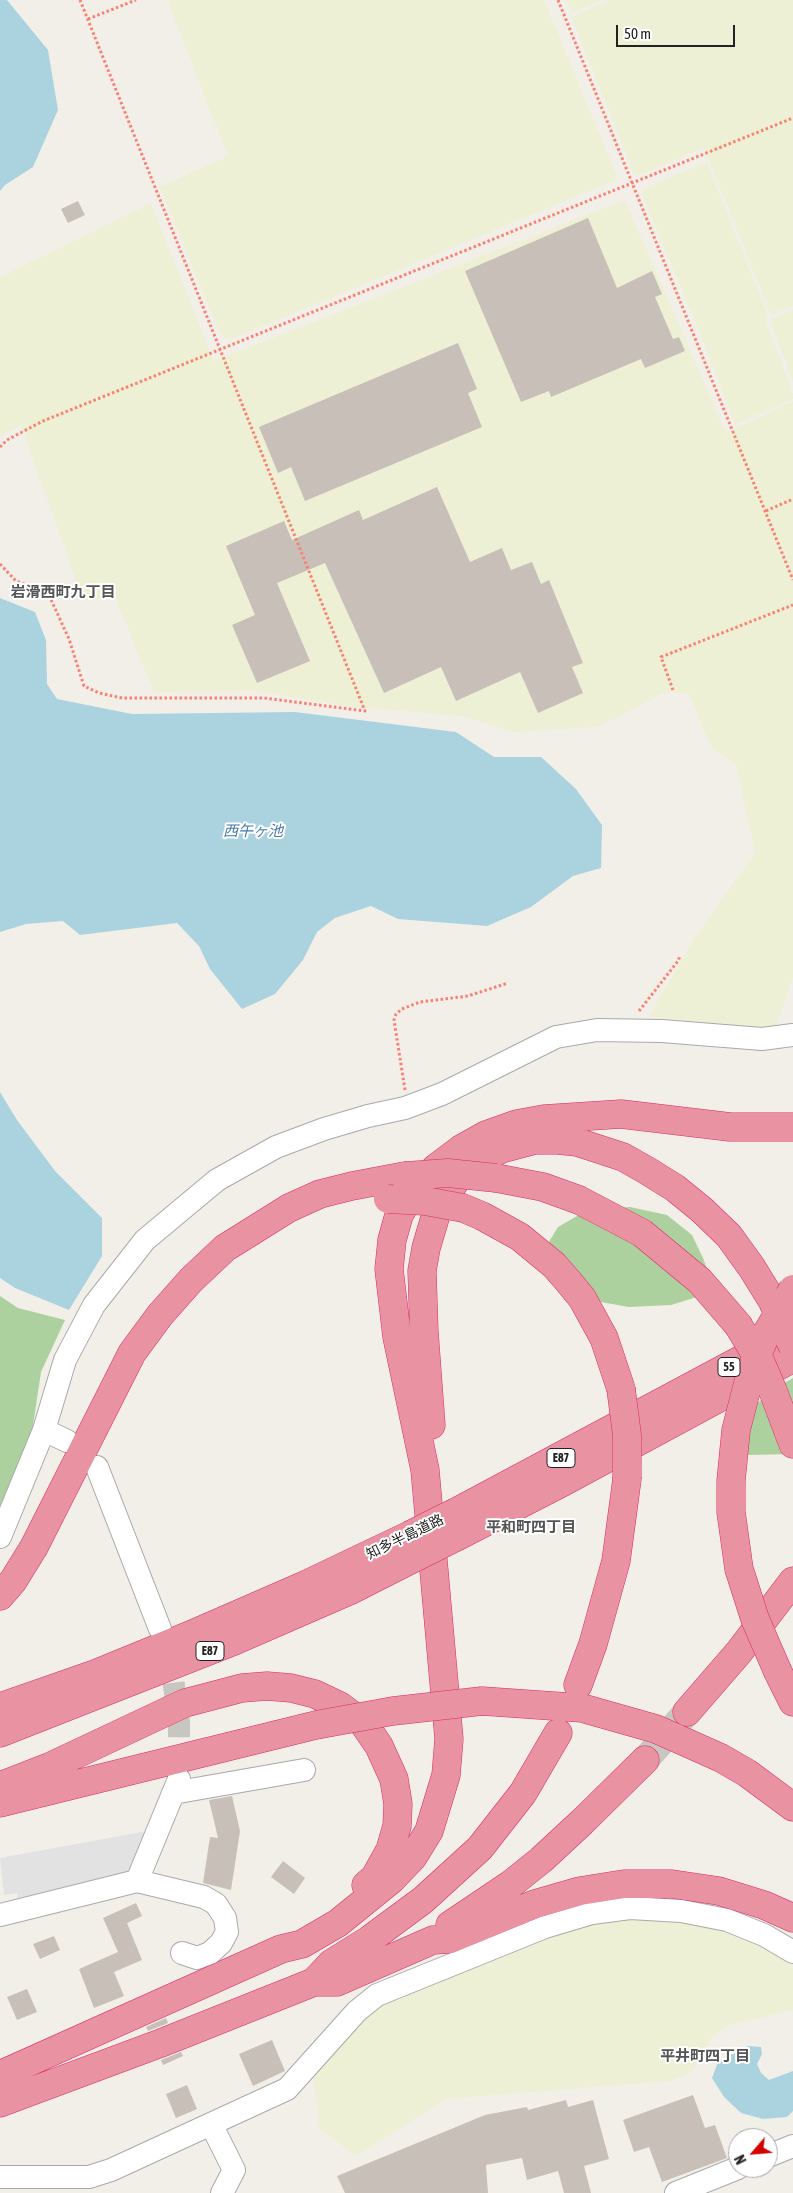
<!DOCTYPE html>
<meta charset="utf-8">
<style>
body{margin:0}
#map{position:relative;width:793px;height:2193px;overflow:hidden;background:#f2efe9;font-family:"Asap Condensed",sans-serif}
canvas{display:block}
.north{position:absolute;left:728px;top:2128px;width:50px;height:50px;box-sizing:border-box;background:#fff;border:1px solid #a7a7a7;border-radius:50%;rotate:243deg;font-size:14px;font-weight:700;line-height:20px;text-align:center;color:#222}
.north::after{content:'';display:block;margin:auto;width:18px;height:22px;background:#d40000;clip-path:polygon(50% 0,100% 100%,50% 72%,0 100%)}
.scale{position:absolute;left:616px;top:25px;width:119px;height:22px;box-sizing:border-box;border:2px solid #222;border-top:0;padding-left:6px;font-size:15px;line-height:18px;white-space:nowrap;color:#222;-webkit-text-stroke:4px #fff;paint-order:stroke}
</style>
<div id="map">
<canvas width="793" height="2193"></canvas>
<div class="north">N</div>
<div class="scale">50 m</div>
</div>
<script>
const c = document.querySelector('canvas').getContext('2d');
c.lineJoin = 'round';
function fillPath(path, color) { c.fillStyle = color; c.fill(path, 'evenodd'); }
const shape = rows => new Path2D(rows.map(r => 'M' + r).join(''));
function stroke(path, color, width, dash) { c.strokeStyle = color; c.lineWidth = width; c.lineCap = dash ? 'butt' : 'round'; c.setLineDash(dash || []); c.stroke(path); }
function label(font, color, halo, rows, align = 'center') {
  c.font = font + ' "Asap Condensed","Noto Sans JP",sans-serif'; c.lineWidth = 4; c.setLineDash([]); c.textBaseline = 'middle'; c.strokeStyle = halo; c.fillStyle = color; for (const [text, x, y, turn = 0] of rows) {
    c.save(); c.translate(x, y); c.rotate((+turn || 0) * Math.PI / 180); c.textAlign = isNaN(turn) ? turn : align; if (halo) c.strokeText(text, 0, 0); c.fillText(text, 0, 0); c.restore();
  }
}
fillPath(shape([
 [167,0,544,0,618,179,232,339,225,338,220,334,160,187,228,156],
 [566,0,602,0,572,13],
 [610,0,793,0,793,306,771,315,704,148,640,175,634,174,571,17],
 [707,162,768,315,766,322,793,394,793,399,735,425,704,343,642,195,644,188],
 [625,200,726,433,793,401,793,977,775,1029,739,1027,649,1016,695,937,755,853,736,764,713,750,689,694,668,691,598,727,513,732,461,716,353,707,255,691,154,692,114,595,84,602,21,426,0,436,0,277,151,203,214,361],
 [793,310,793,382,770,319],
 [647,1916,732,1931,770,1949,793,1968,793,2010,726,2026,711,2039,691,2073,671,2081,446,2099,357,2156,320,2130,313,2074,372,2008,555,1931,598,1921]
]), '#eef0d5');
fillPath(shape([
 [630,1207,667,1215,692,1235,703,1258,711,1279,697,1297,671,1305,629,1307,589,1300,547,1245,558,1227,589,1209],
 [0,1296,18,1308,65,1320,41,1372,32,1432,0,1520],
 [793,1378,793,1454,748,1455,734,1440,755,1405,776,1388]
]), '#add19e');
fillPath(shape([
 [153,1830,131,1878,19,1906,17,1893,4,1895,0,1858]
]), '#e2e2e2');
fillPath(shape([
 [0,0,7,0,48,50,58,110,33,167,5,185,0,191],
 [0,598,35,612,46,640,47,684,57,699,132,714,295,712,456,732,494,757,541,757,576,789,602,825,601,868,573,876,531,907,487,926,398,919,371,906,335,918,317,932,303,960,275,994,242,1009,210,969,199,946,177,923,80,935,63,921,26,924,0,932],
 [0,1092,17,1120,55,1171,102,1218,102,1256,69,1310,15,1288,0,1278],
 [748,2046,761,2047,762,2054,757,2064,761,2073,769,2080,793,2071,793,2111,787,2117,763,2119,741,2113,724,2097,712,2078,718,2062]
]), '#aad3df');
fillPath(shape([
 [78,201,85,215,68,223,61,209],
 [588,218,617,288,652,271,662,294,655,297,673,339,679,337,685,351,645,368,641,359,551,397,549,391,521,402,465,271],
 [458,343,477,389,468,393,482,427,305,501,291,467,278,473,259,427],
 [437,487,470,562,502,548,511,570,532,562,541,584,549,580,583,663,572,667,583,693,538,713,520,672,456,701,441,667,384,693,325,563,277,583,310,661,257,683,232,625,255,615,226,546,284,521,292,540,359,510,363,520],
 [232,1796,240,1831,231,1890,203,1883,210,1837,218,1838,209,1800],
 [283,1861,305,1878,294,1894,271,1877],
 [136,1903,142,1916,127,1923,142,1960,114,1972,124,1996,94,2008,79,1969,118,1952,103,1918],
 [54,1936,60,1950,40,1959,33,1944],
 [27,1989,37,2012,17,2020,7,1997],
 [166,2018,168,2023,148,2031,146,2027],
 [272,2040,285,2071,253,2086,239,2054],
 [181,2052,183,2056,163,2065,161,2060],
 [187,2085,197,2109,176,2118,166,2094],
 [693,2095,705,2128,715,2125,727,2158,662,2182,649,2147,634,2152,623,2120],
 [566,2100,568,2107,593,2100,609,2159,584,2166,591,2193,564,2193,558,2171,527,2180,522,2158,486,2165,488,2193,345,2193,337,2176,485,2115,527,2107,528,2110]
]), '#c7bfb8');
stroke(shape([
 [169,1650,179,1722,179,1775]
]), '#c8c6c1', 22, [22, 11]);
stroke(shape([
 [645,1760,687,1712]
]), '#c8c6c1', 28, [28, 14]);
const minor = shape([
 [44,1430,67,1441],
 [97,1467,160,1629],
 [0,1537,44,1430,65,1360,94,1305,145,1240,217,1180,276,1147,324,1129,368,1116,405,1108,442,1094,556,1037,597,1030,662,1031,762,1039,793,1035],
 [173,1793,304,1770],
 [137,1881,204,1897,216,1904,225,1918,227,1932,221,1943,210,1953,197,1958,182,1953],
 [0,1915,137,1881,179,1779],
 [211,2124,234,2170,222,2193],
 [768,2156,793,2146],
 [0,2177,89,2177,111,2170,287,2089,357,2011,377,1995,545,1927,592,1913,630,1908,681,1911,727,1920,764,1935,793,1952],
 [676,2193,738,2168]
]);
const highway = shape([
 [496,1178,543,1187,579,1200,642,1233,700,1281,738,1325],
 [463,1208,482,1216,520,1237,554,1265,568,1281,582,1298,604,1338,621,1389],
 [773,1391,793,1444],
 [431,1425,424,1331,422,1271,426,1248,437,1211,456,1180,470,1166,501,1149,535,1140,558,1140,577,1142,623,1157,646,1170,675,1188,702,1210,729,1236,752,1268,773,1302],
 [456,1512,772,1343],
 [458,1536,563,1482,793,1358],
 [0,1596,13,1581,34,1547,132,1353,160,1315,191,1280,225,1248,289,1208,320,1194,352,1186,405,1176],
 [778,1672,793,1702],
 [578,1685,593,1644,616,1561,627,1479],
 [482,1701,582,1708,656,1729,721,1758,747,1773,793,1807],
 [0,1707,95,1674,188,1636,305,1585,410,1535],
 [687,1712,739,1652,793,1581],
 [0,1733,234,1641,349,1591,414,1558],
 [0,1786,49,1767,185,1703,242,1688,267,1686,291,1688,315,1694,340,1706,364,1724,379,1746,394,1779,398,1804,397,1826,390,1850,375,1877,366,1885],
 [0,1803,316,1725],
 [450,1925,511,1884,541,1860,582,1822,645,1760],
 [314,1982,332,1963,369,1940,423,1900,480,1848,523,1793,558,1733],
 [0,2075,281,1949,302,1944,338,1923,391,1880,413,1857,429,1831,446,1775,449,1739,425,1470,397,1337,389,1269,392,1240,399,1215,414,1189,437,1167,461,1149,486,1135,517,1124,544,1119,621,1114,730,1127,793,1127],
 [0,2103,161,2043,314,1982,337,1982,433,1940,450,1939,535,1904,580,1891,624,1884,672,1884,719,1891,764,1905,793,1918]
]);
stroke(minor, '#a9a9a9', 24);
stroke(highway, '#dc2a67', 29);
stroke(shape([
 [558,0,793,580],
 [88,19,136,0],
 [0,447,7,440,43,421,793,118],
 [766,511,793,499],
 [0,564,16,581,48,593,69,639,84,686,99,693,122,698,264,698,365,711,80,0],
 [673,690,661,657,793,605],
 [639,1011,678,961,680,956],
 [405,1090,394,1020,396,1014,402,1009,420,1002,468,996,508,983]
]), '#fa8072', 3, [2.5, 2.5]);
stroke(minor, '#fff', 22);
stroke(highway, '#e892a2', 28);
const highwayBridge = shape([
 [405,1176,448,1173,496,1178],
 [388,1199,425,1201,463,1208],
 [773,1302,793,1347],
 [738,1325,761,1363,773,1391],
 [621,1389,627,1435,627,1479],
 [410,1535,456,1512],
 [414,1558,458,1536],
 [778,1672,755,1619,739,1569,731,1512,731,1481,736,1430,752,1368,766,1334,793,1289],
 [316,1725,393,1711,482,1701]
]);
stroke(highwayBridge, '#dc2a67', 29, []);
stroke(highwayBridge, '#e892a2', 28);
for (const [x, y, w] of [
 [729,1367,22],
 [561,1458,28],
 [210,1651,28]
]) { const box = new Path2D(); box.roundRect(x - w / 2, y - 9.5, w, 19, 4); c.fillStyle = '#fff'; c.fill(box); stroke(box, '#222', 1); }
label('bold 12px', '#222', null, [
 ["55",729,1367],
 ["E87",561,1458],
 ["E87",210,1651]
]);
label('14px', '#222', '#fff', [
 ["知多半島道路",405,1537,-26]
]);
label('bold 15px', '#555', '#fff', [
 ["岩滑西町九丁目",63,592],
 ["平和町四丁目",531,1527],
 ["平井町四丁目",705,2056]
]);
label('italic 15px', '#4a7aab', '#fff', [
 ["西午ヶ池",253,831]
]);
</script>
